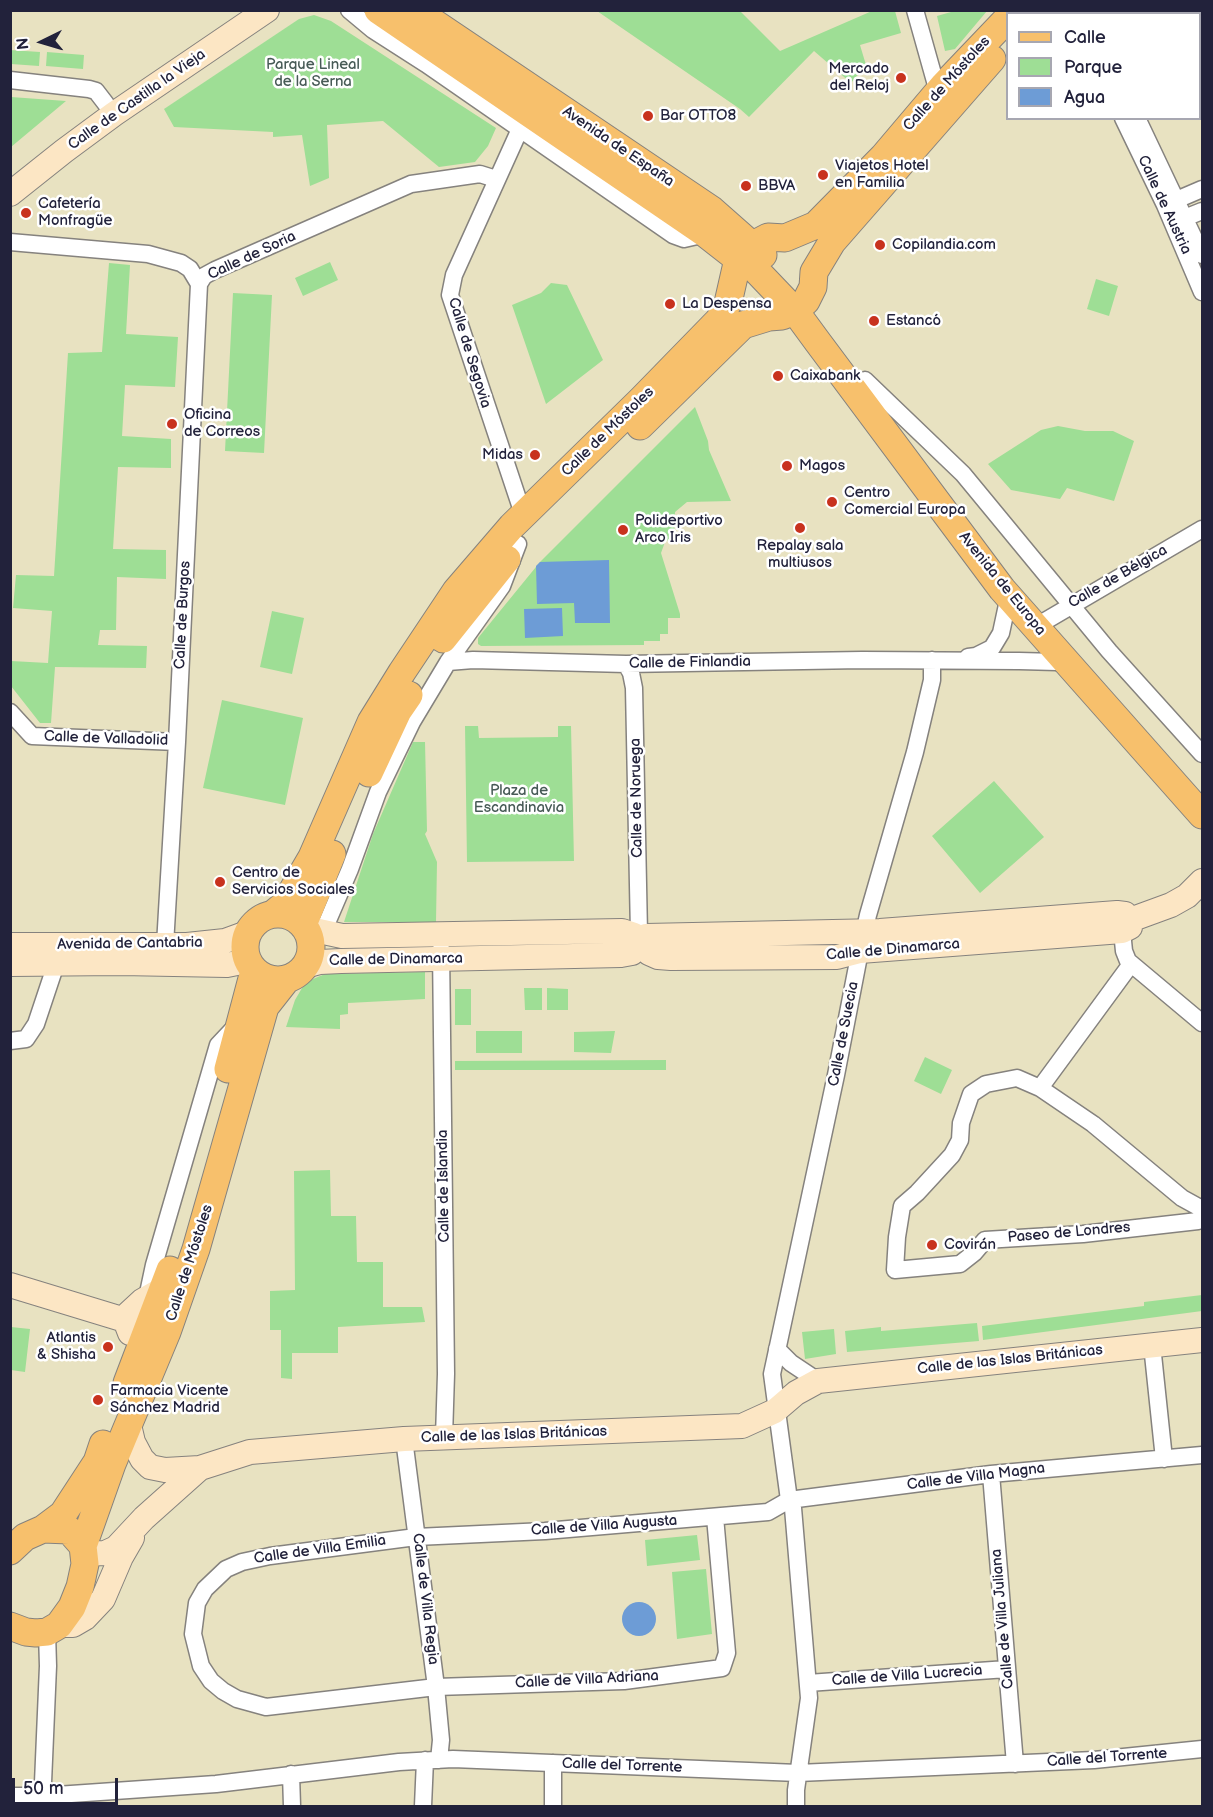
<!DOCTYPE html>
<meta charset="utf-8">
<style>
body{margin:0}
#map{position:relative;width:1213px;height:1817px;overflow:hidden;background:#e8e2c1;font-family:"Balsamiq Sans",sans-serif}
canvas{display:block}
.frame{position:absolute;inset:0;border:12px solid #22223b;pointer-events:none}
.legend{position:absolute;left:1006px;top:12px;width:195px;height:108px;box-sizing:border-box;background:#fff;border:2px solid #a7a7b1;margin:0;padding:8px 10px;list-style:none;font-size:18px;color:#22223b}
.legend li{display:flex;align-items:center;gap:12px;height:30px}
.legend b{width:30px;border:2px solid #a7a7b1}
.north{position:absolute;left:12px;top:12px;width:60px;height:60px;-webkit-text-stroke:4px #fff;paint-order:stroke;rotate:265deg;font-size:16px;font-weight:700;line-height:24px;text-align:center;color:#22223b}
.north::after{content:'';display:block;margin:auto;width:21px;height:27px;background:#22223b;clip-path:polygon(50% 0,100% 100%,50% 72%,0 100%)}
.scale{position:absolute;left:12px;top:1778px;width:106px;height:27px;box-sizing:border-box;border:3px solid #22223b;border-top:0;padding-left:8px;font-size:18px;line-height:21px;white-space:nowrap;color:#22223b;-webkit-text-stroke:4px #fff;paint-order:stroke}
</style>
<div id="map">
<canvas width="1213" height="1817"></canvas>
<div class="frame"></div>
<ul class="legend">
<li><b style="height:8px;background:#f7c06c"></b>Calle</li>
<li><b style="height:16px;background:#9ede95"></b>Parque</li>
<li><b style="height:16px;background:#6d9cd6"></b>Agua</li>
</ul>
<div class="north">N</div>
<div class="scale">50 m</div>
</div>
<script>
const c = document.querySelector('canvas').getContext('2d');
c.lineJoin = 'round';
function fillPath(path, color) { c.fillStyle = color; c.fill(path, 'evenodd'); }
const shape = rows => new Path2D(rows.map(r => 'M' + r).join(''));
function stroke(path, color, width, dash) { c.strokeStyle = color; c.lineWidth = width; c.lineCap = dash ? 'butt' : 'round'; c.setLineDash(dash || []); c.stroke(path); }
function label(font, color, halo, rows, align = 'center') {
  c.font = font + ' "Balsamiq Sans",sans-serif'; c.lineWidth = 5; c.setLineDash([]); c.textBaseline = 'middle'; c.strokeStyle = halo; c.fillStyle = color; for (const [text, x, y, turn = 0] of rows) {
    c.save(); c.translate(x, y); c.rotate((+turn || 0) * Math.PI / 180); c.textAlign = isNaN(turn) ? turn : align; if (halo) c.strokeText(text, 0, 0); c.fillText(text, 0, 0); c.restore();
  }
}
fillPath(shape([
 [958,10,987,11,955,49,945,51,937,16],
 [597,11,740,11,780,51,872,11,895,11,901,33,860,45,866,65,851,83,814,51,749,117,740,109],
 [314,15,331,21,496,128,488,146,475,162,439,167,383,121,327,125,329,178,310,186,302,135,273,137,273,132,174,127,164,109,299,19],
 [10,50,40,52,39,66,11,64],
 [47,52,84,55,83,69,46,66],
 [11,97,66,101,11,147],
 [330,262,338,280,303,296,295,278],
 [109,263,130,265,126,334,178,337,175,387,125,385,122,436,171,439,171,468,118,467,113,549,166,550,166,579,117,577,116,630,100,630,98,645,147,646,146,668,55,667,51,723,40,723,11,686,11,661,48,663,52,611,13,608,16,575,54,576,68,353,102,352],
 [1096,279,1118,286,1109,316,1087,309],
 [551,283,567,285,603,360,546,404,512,305,541,293],
 [233,293,272,295,264,453,225,451],
 [695,407,708,441,709,450,731,501,687,502,675,512,674,536,665,542,661,553,680,614,680,618,668,618,668,634,660,634,660,641,644,641,644,645,481,646,478,644,478,638,540,562],
 [1058,426,1085,431,1113,431,1134,441,1114,501,1067,488,1060,499,1011,490,988,464,1041,430],
 [272,611,304,618,292,674,260,667],
 [222,700,303,718,285,805,203,788],
 [465,726,478,726,479,738,558,737,558,726,571,726,574,861,467,862],
 [413,742,425,742,427,831,425,834,437,862,436,922,344,922,373,834],
 [994,781,1044,837,980,893,932,836],
 [425,972,425,999,348,1003,348,1014,340,1015,340,1029,286,1027,295,1000,302,988,313,979,325,974],
 [524,988,542,988,542,1010,525,1010],
 [547,988,568,989,568,1010,547,1010],
 [455,989,471,989,471,1025,455,1025],
 [476,1031,522,1031,522,1053,476,1053],
 [615,1031,611,1053,574,1052,574,1032],
 [925,1057,952,1070,941,1094,914,1081],
 [666,1060,666,1070,455,1070,455,1061],
 [330,1170,331,1216,356,1216,357,1262,383,1262,383,1307,422,1307,425,1322,338,1327,338,1353,292,1353,292,1379,281,1378,281,1330,270,1330,270,1291,295,1290,294,1171],
 [1202,1295,1202,1311,983,1340,982,1326,1144,1306,1144,1302],
 [977,1323,979,1341,847,1352,845,1331,881,1327,881,1331],
 [11,1327,30,1329,25,1372,11,1370],
 [834,1329,836,1354,805,1359,802,1332],
 [697,1535,700,1560,647,1566,645,1540],
 [706,1569,712,1634,677,1639,672,1572]
]), '#9ede95');
fillPath(shape([
 [609,560,610,623,575,623,574,603,537,604,536,566,540,562],
 [562,608,563,636,525,638,524,609],
 '622 1619a17 17 0 1 1 34 0a17 17 0 1 1-34 0Z'
]), '#6d9cd6');
const street = shape([
 [349,10,373,30,426,64,673,235,684,239,706,234],
 [915,10,938,92],
 [1089,10,1089,14],
 [1051,14,1063,10],
 [10,80,89,89,96,91,106,104],
 [1123,118,1165,205,1202,292],
 [1137,118,1202,255],
 [520,129,454,275,450,295,523,514],
 [1167,204,1202,189],
 [1177,221,1202,211],
 [10,242,148,254,181,263,190,269,199,284,177,742,165,945],
 [199,284,204,276,215,270,411,184,480,174,496,179],
 [865,380,963,474,1109,651,1202,754],
 [1035,627,1202,529],
 [968,657,976,656,992,648,1001,633,1007,605,1003,592],
 [448,662,473,660,626,664,862,660,1019,661,1057,662,1071,667],
 [626,664,631,673,634,688,639,934],
 [10,712,32,736,177,742],
 [1122,931,1124,951,1128,961,1202,1023],
 [323,932,350,869,378,792,412,722,448,662,502,586,518,544],
 [441,949,446,1374,444,1437],
 [10,1041,26,1039,36,1024,56,964],
 [1040,1088,1131,964],
 [1202,1209,1182,1198,1093,1124,1040,1088,1017,1078,986,1084,971,1094,961,1123,960,1140,952,1155,917,1193,902,1206,897,1237,895,1270,960,1264,974,1253,985,1240,1083,1234,1198,1221,1202,1218],
 [147,1298,154,1265,218,1045,235,1027],
 [1152,1345,1164,1459],
 [777,1349,791,1363,818,1381],
 [404,1439,436,1687,441,1740,439,1760],
 [991,1474,1015,1764],
 [715,1517,727,1653,722,1668,624,1681,436,1687,266,1707,237,1699,223,1691,211,1681,201,1666,193,1634,197,1603,205,1589,226,1569,242,1562,270,1556,416,1537,545,1531,768,1512,789,1500,991,1474,1202,1455],
 [808,1683,1007,1669],
 [553,1763,553,1806],
 [291,1774,292,1806],
 [10,1796,42,1796,216,1784,399,1762,453,1759,798,1773,1094,1760,1202,1749],
 [42,1806,48,1666,47,1632],
 [423,1806,425,1760],
 [796,1806,796,1790,809,1698,793,1508,789,1500,772,1374,836,1075,860,951,868,915,915,752,932,680,932,660]
]);
const secondary = shape([
 [10,194,64,151,114,114,267,10],
 [1130,920,1171,905,1187,896,1202,881],
 [305,928,342,936,622,931,634,935],
 [646,936,880,931,1117,913,1125,914,1130,920],
 [10,945,187,945,225,941,247,933],
 [649,953,658,957,671,958,837,957,860,951,1122,931,1130,927,1130,920],
 [10,964,121,963,227,965,247,961],
 [305,966,320,962,341,961,621,955,632,953],
 [10,1285,125,1320],
 [130,1333,125,1320,129,1313,142,1301,163,1289],
 [129,1425,133,1442,142,1459,150,1467,165,1470,200,1468,250,1452,404,1439,742,1426,775,1411,796,1393,818,1381,1202,1340],
 [84,1554,105,1553,116,1548,144,1518,200,1468],
 [59,1625,73,1625,85,1618,103,1599,121,1557,132,1538]
]);
const primary = shape([
 [378,10,706,234,738,259,751,265,795,311,817,341,1002,589,1202,815],
 [415,10,712,210,763,255],
 [1035,14,1038,10],
 [640,426,743,325,769,317,782,316,795,311,806,301,813,287,814,272,832,242,992,59],
 [443,639,507,559],
 [369,773,398,711,409,695],
 '245 947a33 33 0 1 1 66 0a33 33 0 1 1-66 0Z',
 [273,914,284,905,312,857,371,722,402,672,456,591,512,526,641,400,719,320,728,303,738,259,747,248,768,237,785,238,816,225,883,157,944,85,1008,18],
 [303,925,332,854],
 [228,1069,254,971],
 [127,1383,170,1270],
 [43,1529,63,1514,97,1462,103,1444],
 [83,1546,112,1464,167,1332,196,1249,265,1007,287,979],
 [10,1551,25,1537,43,1529,69,1530,83,1546,85,1564,80,1587,72,1607,59,1625,47,1632,36,1633,26,1632,10,1626]
]);
stroke(street, '#85827e', 19);
stroke(secondary, '#85827e', 26);
stroke(primary, '#85827e', 29);
stroke(street, '#fff', 16);
stroke(secondary, '#fce6c4', 24);
stroke(primary, '#f7c06c', 27);
for (const [x, y, r, color] of [
 [901,78,6,"#c8321e"],
 [648,116,6,"#c8321e"],
 [823,175,6,"#c8321e"],
 [746,186,6,"#c8321e"],
 [26,213,6,"#c8321e"],
 [880,245,6,"#c8321e"],
 [670,304,6,"#c8321e"],
 [874,321,6,"#c8321e"],
 [778,376,6,"#c8321e"],
 [172,424,6,"#c8321e"],
 [535,455,6,"#c8321e"],
 [787,466,6,"#c8321e"],
 [832,502,6,"#c8321e"],
 [800,528,6,"#c8321e"],
 [623,530,6,"#c8321e"],
 [220,882,6,"#c8321e"],
 [932,1245,6,"#c8321e"],
 [108,1347,6,"#c8321e"],
 [98,1400,6,"#c8321e"]
]) { const dot = new Path2D(); dot.arc(x, y, r, 0, 2 * Math.PI); c.fillStyle = color; c.fill(dot); stroke(dot, '#fff', 2); }
label('15px', '#475a56', '#fff', [
 ["Parque Lineal",313,65],
 ["de la Serna",313,82],
 ["Plaza de",519,791],
 ["Escandinavia",519,808]
]);
label('15px', '#22223b', '#fff', [
 ["Mercado",889,69,"right"],
 ["del Reloj",889,86,"right"],
 ["Bar OTTO8",660,116],
 ["Viajetos Hotel",835,166],
 ["en Familia",835,183],
 ["BBVA",758,186],
 ["Cafetería",38,204],
 ["Monfragüe",38,221],
 ["Copilandia.com",892,245],
 ["La Despensa",682,304],
 ["Estancó",886,321],
 ["Caixabank",790,376],
 ["Oficina",184,415],
 ["de Correos",184,432],
 ["Midas",523,455,"right"],
 ["Magos",799,466],
 ["Centro",844,493],
 ["Comercial Europa",844,510],
 ["Polideportivo",635,521],
 ["Arco Iris",635,538],
 ["Repalay sala",800,546,"center"],
 ["multiusos",800,563,"center"],
 ["Centro de",232,873],
 ["Servicios Sociales",232,890],
 ["Covirán",944,1245],
 ["Atlantis",96,1338,"right"],
 ["& Shisha",96,1355,"right"],
 ["Farmacia Vicente",110,1391],
 ["Sánchez Madrid",110,1408]
], 'left');
label('15px', '#22223b', '#fff', [
 ["Calle de Móstoles",947,84,-48],
 ["Calle de Castilla la Vieja",137,100,-35],
 ["Avenida de España",618,147,34],
 ["Calle de Austria",1164,205,65],
 ["Calle de Soria",252,256,-25],
 ["Calle de Segovia",469,353,73],
 ["Calle de Móstoles",608,432,-44],
 ["Calle de Bélgica",1118,577,-30],
 ["Avenida de Europa",1002,584,51],
 ["Calle de Burgos",183,615,-87],
 ["Calle de Finlandia",690,663,-1],
 ["Calle de Valladolid",106,739,2],
 ["Calle de Noruega",637,798,-91],
 ["Avenida de Cantabria",130,944,-1],
 ["Calle de Dinamarca",893,950,-5],
 ["Calle de Dinamarca",396,960,-1],
 ["Calle de Suecia",844,1034,-79],
 ["Calle de Islandia",444,1186,-91],
 ["Paseo de Londres",1069,1233,-5],
 ["Calle de Móstoles",190,1263,-72],
 ["Calle de las Islas Británicas",1010,1360,-6],
 ["Calle de las Islas Británicas",514,1435,-2],
 ["Calle de Villa Magna",976,1477,-7],
 ["Calle de Villa Augusta",604,1526,-4],
 ["Calle de Villa Emilia",320,1550,-8],
 ["Calle de Villa Regia",425,1599,83],
 ["Calle de Villa Juliana",1003,1619,-95],
 ["Calle de Villa Lucrecia",907,1676,-4],
 ["Calle de Villa Adriana",587,1680,-3],
 ["Calle del Torrente",1107,1758,-4],
 ["Calle del Torrente",622,1766,2]
]);
</script>
